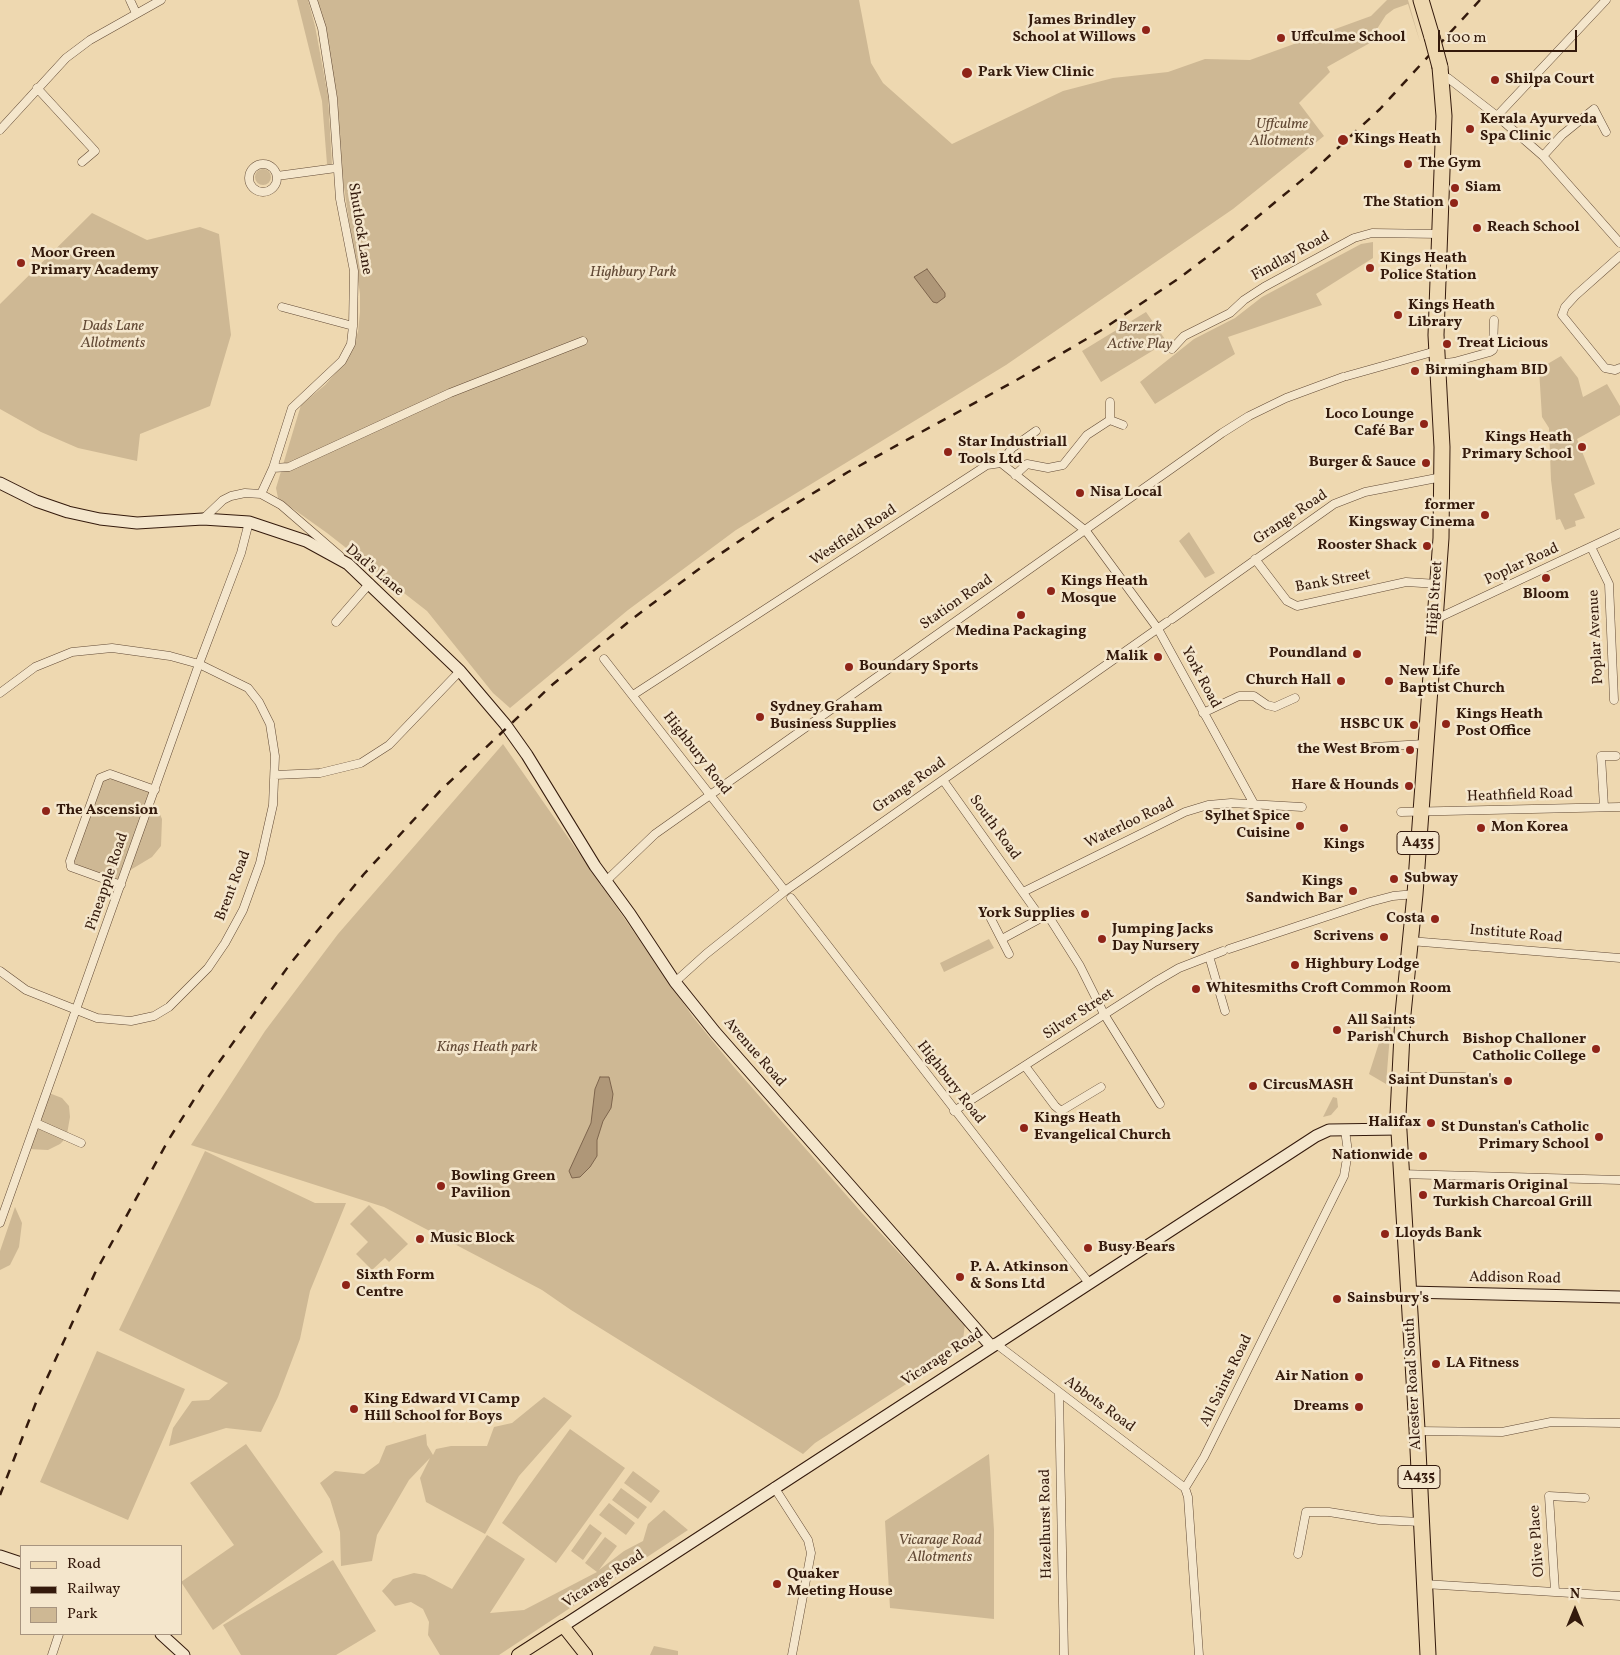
<!DOCTYPE html>
<meta charset="utf-8">
<style>
body{margin:0}
#map{position:relative;width:1620px;height:1655px;overflow:hidden;background:#eed8b0;font-family:Vollkorn,serif}
canvas{display:block}
.legend{position:absolute;left:20px;top:1545px;width:162px;height:90px;box-sizing:border-box;background:#f4e6cc;border:1px solid #a7947f;margin:0;padding:6px 9px;list-style:none;font-size:15px;color:#341a0c}
.legend li{display:flex;align-items:center;gap:10px;height:25px}
.legend b{width:25px;border:1px solid #a7947f}
.north{position:absolute;left:1550px;top:1585px;width:50px;height:50px;-webkit-text-stroke:4px #f4e6cc;paint-order:stroke;rotate:0deg;font-size:14px;font-weight:700;line-height:20px;text-align:center;color:#341a0c}
.north::after{content:'';display:block;margin:auto;width:18px;height:22px;background:#341a0c;clip-path:polygon(50% 0,100% 100%,50% 72%,0 100%)}
.scale{position:absolute;left:1438px;top:30px;width:139px;height:22px;box-sizing:border-box;border:2px solid #341a0c;border-top:0;padding-left:6px;font-size:15px;line-height:18px;white-space:nowrap;color:#341a0c;-webkit-text-stroke:4px #f4e6cc;paint-order:stroke}
</style>
<div id="map">
<canvas width="1620" height="1655"></canvas>
<ul class="legend">
<li><b style="height:6px;background:#eed8b0"></b>Road</li>
<li><b style="height:6px;background:#341a0c"></b>Railway</li>
<li><b style="height:14px;background:#ceb894"></b>Park</li>
</ul>
<div class="north">N</div>
<div class="scale">100 m</div>
</div>
<script>
const c = document.querySelector('canvas').getContext('2d');
c.lineJoin = 'round';
function fillPath(path, color) { c.fillStyle = color; c.fill(path, 'evenodd'); }
const shape = rows => new Path2D(rows.map(r => 'M' + r).join(''));
function stroke(path, color, width, dash) { c.strokeStyle = color; c.lineWidth = width; c.lineCap = dash ? 'butt' : 'round'; c.setLineDash(dash || []); c.stroke(path); }
function label(font, color, halo, rows, align = 'center') {
  c.font = font + ' Vollkorn,serif'; c.lineWidth = 5; c.setLineDash([]); c.textBaseline = 'middle'; c.strokeStyle = halo; c.fillStyle = color; for (const [text, x, y, turn = 0] of rows) {
    c.save(); c.translate(x, y); c.rotate((+turn || 0) * Math.PI / 180); c.textAlign = isNaN(turn) ? turn : align; if (halo) c.strokeText(text, 0, 0); c.fillText(text, 0, 0); c.restore();
  }
}
fillPath(shape([
 [297,0,308,0,315,26,328,96,332,165,327,164,322,101],
 [317,0,859,0,871,63,883,83,952,144,1063,91,1113,78,1168,72,1205,59,1250,60,1371,16,1387,0,1408,0,1420,42,1408,4,1394,9,1386,15,1375,32,1377,39,1327,67,1330,72,1299,103,1324,136,1233,209,1006,365,736,530,628,610,510,708,493,693,427,611,327,533,278,498,276,488,301,405,325,385,348,359,358,332,360,312,360,294,341,167,337,95],
 '255 177a8 8 0 1 1 16 0a8 8 0 1 1-16 0Z',
 [92,213,147,240,200,227,219,234,231,335,210,406,140,434,137,461,78,448,41,432,0,409,0,304],
 [1373,242,1373,258,1316,294,1322,305,1228,337,1235,354,1155,404,1140,382,1194,339,1235,318,1262,297,1361,244],
 [1146,312,1167,342,1101,382,1082,351],
 [1561,356,1578,378,1583,397,1607,384,1620,406,1620,415,1577,439,1595,484,1574,494,1585,518,1575,521,1576,526,1565,530,1560,519,1556,520,1551,480,1549,428,1542,417,1539,369],
 [1189,532,1215,573,1205,578,1179,541],
 [503,744,693,1017,733,1066,862,1213,965,1324,962,1348,815,1443,803,1454,571,1310,542,1290,384,1207,191,1145,265,1031,338,934],
 [111,776,152,791,120,883,72,865,101,779],
 [151,808,158,810,162,819,161,846,152,857,127,872],
 [989,939,994,948,944,972,940,963],
 [1386,1021,1391,1022,1386,1084,1369,1074],
 [49,1093,62,1098,69,1106,70,1117,67,1134,39,1122],
 [1333,1097,1337,1098,1338,1107,1331,1115,1323,1117],
 [37,1126,65,1139,60,1144,48,1150,28,1149],
 [205,1151,315,1203,346,1203,310,1291,300,1339,278,1397,261,1432,226,1428,169,1446,173,1428,192,1401,209,1400,228,1383,119,1330],
 [369,1205,408,1244,389,1262,385,1258,372,1270,356,1254,368,1242,350,1224],
 [15,1207,22,1223,19,1247,10,1265,0,1270,0,1251],
 [97,1351,185,1389,128,1520,40,1482],
 [544,1397,572,1416,519,1476,485,1534,426,1502,420,1478,430,1458,409,1480,377,1535,372,1561,341,1566,340,1532,330,1499,320,1483,335,1471,364,1474,379,1463,386,1446,426,1434,427,1445,433,1455,436,1449,451,1446,487,1446,494,1427,512,1423],
 [570,1429,625,1468,556,1563,502,1523],
 [246,1444,323,1552,213,1630,181,1582,234,1545,190,1483],
 [989,1454,994,1530,994,1619,890,1608,885,1521],
 [633,1471,660,1491,651,1503,624,1483],
 [621,1488,647,1507,638,1519,612,1500],
 [609,1503,635,1523,626,1535,599,1515],
 [664,1510,688,1530,499,1655,440,1655,428,1635,429,1622,423,1609,411,1602,395,1606,382,1591,393,1579,414,1573,425,1575,452,1589,487,1535,525,1559,490,1613,524,1610,597,1572,585,1563,605,1537,617,1546,599,1570,624,1551,643,1541,648,1524],
 [590,1524,602,1533,583,1560,571,1551],
 [333,1560,376,1631,336,1655,241,1655,223,1625],
 [654,1646,678,1651,678,1655,650,1655]
]), '#ceb894');
const water = shape([
 [927,269,945,293,945,297,937,303,933,302,914,277,927,269],
 [600,1077,609,1077,613,1094,611,1108,603,1121,597,1140,597,1156,590,1167,580,1177,572,1178,569,1171,591,1123,595,1089,600,1077]
]);
fillPath(water, '#af9778');
stroke(water, '#7e654d', 1);
const street = shape([
 [130,0,136,13],
 [1442,76,1448,78,1497,116,1543,156,1620,243],
 [37,88,95,151,82,162],
 [1497,116,1606,0],
 [0,130,66,58,90,40,161,0],
 [1543,156,1562,135,1594,109,1606,132],
 '249 178a14 14 0 1 1 28 0a14 14 0 1 1-28 0Z',
 [277,176,336,168],
 [1620,256,1575,296,1565,307,1562,315,1605,368,1615,370,1620,368],
 [282,307,353,326],
 [1172,349,1184,336,1230,313,1244,300,1264,287,1354,238,1372,233,1440,234],
 [1437,364,1454,362,1490,352,1493,350,1494,320],
 [1347,376,1436,351],
 [1110,402,1110,420,1123,425],
 [1001,463,1012,448,1036,431],
 [273,468,289,467,450,393,583,341],
 [1015,475,1027,464,1048,468,1063,465,1087,435,1110,420],
 [261,494,273,468,292,408,342,361,351,344,353,326,354,271,340,199,333,98,322,28,313,0],
 [203,519,223,500,231,496,245,493,261,494,281,505,340,556],
 [1591,547,1609,584,1614,700],
 [1255,559,1287,601,1297,606,1406,582,1438,584],
 [1172,619,1334,504,1365,492,1442,477],
 [1434,620,1620,533],
 [336,622,370,583],
 [604,659,785,891],
 [0,693,35,667,72,652,112,648,170,656,199,664,248,688,259,702,270,724,275,756,273,805,260,863,243,910,225,943,208,968,169,1007,154,1016,131,1021,97,1018,26,990,0,971],
 [633,695,987,465,1001,463,1086,531,1158,629,1254,804],
 [1203,713,1239,696,1254,696,1267,705,1275,707,1295,698],
 [1374,747,1424,744],
 [275,775,320,773,361,763,389,745,460,671],
 [943,780,1041,918],
 [1604,807,1601,756,1616,756],
 [1401,812,1620,807],
 [605,882,655,834,1222,433,1249,416,1286,398,1343,377],
 [121,885,71,867,70,861,100,778,110,774,155,790],
 [1023,892,1185,812,1208,805,1231,803,1302,807],
 [791,898,1089,1283],
 [990,917,1009,954],
 [1002,939,1041,918,1049,917,1080,966,1104,1014,1160,1104],
 [1410,941,1620,958],
 [1229,949,1370,902,1393,896,1415,894],
 [1209,956,1225,1011],
 [675,982,706,954,785,891,1167,622],
 [1025,1066,1055,1106,1061,1111,1101,1087],
 [1399,1077,1464,1077],
 [954,1111,1155,982,1179,968,1223,951],
 [36,1123,81,1143],
 [1400,1174,1620,1180],
 [0,1223,199,664,241,553,249,522],
 [995,1343,1185,1488,1188,1497,1199,1655],
 [1059,1393,1064,1655],
 [1417,1431,1502,1432,1551,1422,1620,1423],
 [774,1487,808,1540,811,1553,792,1655],
 [1185,1488,1204,1457,1344,1176,1348,1152,1345,1130],
 [1298,1554,1306,1512,1329,1512,1379,1520,1421,1522],
 [1424,1584,1620,1596],
 [1555,1591,1549,1496,1585,1498],
 [52,1655,59,1634]
]);
const secondary = shape([
 [0,483,36,501,68,512,100,519,137,523,203,519,249,522,306,541,348,564,460,671,505,724,527,755,595,866,630,914,675,982,715,1032,991,1346],
 [1408,1292,1620,1297],
 [0,1556,21,1563],
 [563,1626,1316,1136,1329,1130,1399,1129],
 [161,1634,184,1655]
]);
const primary = shape([
 [518,1655,563,1626,586,1655]
]);
const highway = shape([
 [1421,0,1432,37],
 [1428,1655,1417,1429,1398,1115,1403,1014,1415,894,1441,538,1442,447,1436,335,1444,116,1440,67]
]);
stroke(street, '#624a35', 9);
stroke(secondary, '#341a0c', 13);
stroke(primary, '#341a0c', 14);
stroke(highway, '#341a0c', 17);
stroke(street, '#f4e6cc', 8);
stroke(secondary, '#f4e6cc', 11);
stroke(primary, '#eed8b0', 12);
stroke(highway, '#eed8b0', 15);
stroke(shape([
 [0,1495,37,1400,95,1273,169,1139,209,1076,290,964,364,874,441,790,552,685,632,619,707,563,779,514,848,472,1015,381,1100,331,1178,279,1227,242,1313,171,1380,109,1480,0]
]), '#341a0c', 2.5, [9, 9]);
const highwayBridge = shape([
 [1432,37,1440,67]
]);
stroke(highwayBridge, '#341a0c', 17, []);
stroke(highwayBridge, '#eed8b0', 15);
for (const [x, y, r, color] of [
 [1146,30,5,"#8f2418"],
 [1281,38,5,"#8f2418"],
 [967,73,6,"#8f2418"],
 [1495,80,5,"#8f2418"],
 [1470,129,5,"#8f2418"],
 [1343,140,6,"#8f2418"],
 [1408,164,5,"#8f2418"],
 [1455,188,5,"#8f2418"],
 [1454,203,5,"#8f2418"],
 [1477,228,5,"#8f2418"],
 [21,263,5,"#8f2418"],
 [1370,268,5,"#8f2418"],
 [1398,315,5,"#8f2418"],
 [1447,344,5,"#8f2418"],
 [1415,371,5,"#8f2418"],
 [1424,424,5,"#8f2418"],
 [1582,447,5,"#8f2418"],
 [948,452,5,"#8f2418"],
 [1426,463,5,"#8f2418"],
 [1080,493,5,"#8f2418"],
 [1485,515,5,"#8f2418"],
 [1427,546,5,"#8f2418"],
 [1546,578,5,"#8f2418"],
 [1051,591,5,"#8f2418"],
 [1021,615,5,"#8f2418"],
 [1357,654,5,"#8f2418"],
 [1158,657,5,"#8f2418"],
 [849,667,5,"#8f2418"],
 [1341,681,5,"#8f2418"],
 [1389,681,5,"#8f2418"],
 [760,717,5,"#8f2418"],
 [1446,724,5,"#8f2418"],
 [1414,725,5,"#8f2418"],
 [1410,750,5,"#8f2418"],
 [1409,786,5,"#8f2418"],
 [46,811,5,"#8f2418"],
 [1300,826,5,"#8f2418"],
 [1344,828,5,"#8f2418"],
 [1481,828,5,"#8f2418"],
 [1394,879,5,"#8f2418"],
 [1353,891,5,"#8f2418"],
 [1085,914,5,"#8f2418"],
 [1435,919,5,"#8f2418"],
 [1384,937,5,"#8f2418"],
 [1102,939,5,"#8f2418"],
 [1295,965,5,"#8f2418"],
 [1196,989,5,"#8f2418"],
 [1337,1030,5,"#8f2418"],
 [1596,1049,5,"#8f2418"],
 [1508,1081,5,"#8f2418"],
 [1253,1086,5,"#8f2418"],
 [1431,1123,5,"#8f2418"],
 [1024,1128,5,"#8f2418"],
 [1599,1137,5,"#8f2418"],
 [1423,1156,5,"#8f2418"],
 [441,1186,5,"#8f2418"],
 [1423,1195,5,"#8f2418"],
 [1385,1234,5,"#8f2418"],
 [420,1239,5,"#8f2418"],
 [1088,1248,5,"#8f2418"],
 [960,1277,5,"#8f2418"],
 [346,1285,5,"#8f2418"],
 [1337,1299,5,"#8f2418"],
 [1436,1364,5,"#8f2418"],
 [1359,1377,5,"#8f2418"],
 [1359,1407,5,"#8f2418"],
 [354,1409,5,"#8f2418"],
 [777,1584,5,"#8f2418"]
]) { const dot = new Path2D(); dot.arc(x, y, r, 0, 2 * Math.PI); c.fillStyle = color; c.fill(dot); stroke(dot, '#f4e6cc', 2); }
for (const [x, y, w] of [
 [1418,843,42],
 [1419,1477,42]
]) { const box = new Path2D(); box.roundRect(x - w / 2, y - 11.5, w, 23, 4); c.fillStyle = '#f4e6cc'; c.fill(box); stroke(box, '#341a0c', 1); }
label('bold 14px', '#341a0c', null, [
 ["A435",1418,843],
 ["A435",1419,1477]
]);
label('bold 15px', '#341a0c', '#f4e6cc', [
 ["James Brindley",1136,21,"right"],
 ["School at Willows",1136,38,"right"],
 ["Uffculme School",1291,38],
 ["Park View Clinic",978,73],
 ["Shilpa Court",1505,80],
 ["Kerala Ayurveda",1480,120],
 ["Spa Clinic",1480,137],
 ["Kings Heath",1354,140],
 ["The Gym",1418,164],
 ["Siam",1465,188],
 ["The Station",1444,203,"right"],
 ["Reach School",1487,228],
 ["Moor Green",31,254],
 ["Primary Academy",31,271],
 ["Kings Heath",1380,259],
 ["Police Station",1380,276],
 ["Kings Heath",1408,306],
 ["Library",1408,323],
 ["Treat Licious",1457,344],
 ["Birmingham BID",1425,371],
 ["Loco Lounge",1414,415,"right"],
 ["Café Bar",1414,432,"right"],
 ["Kings Heath",1572,438,"right"],
 ["Primary School",1572,455,"right"],
 ["Star Industriall",958,443],
 ["Tools Ltd",958,460],
 ["Burger & Sauce",1416,463,"right"],
 ["Nisa Local",1090,493],
 ["former",1475,506,"right"],
 ["Kingsway Cinema",1475,523,"right"],
 ["Rooster Shack",1417,546,"right"],
 ["Kings Heath",1061,582],
 ["Mosque",1061,599],
 ["Bloom",1546,595,"center"],
 ["Medina Packaging",1021,632,"center"],
 ["Poundland",1347,654,"right"],
 ["Malik",1148,657,"right"],
 ["Boundary Sports",859,667],
 ["New Life",1399,672],
 ["Baptist Church",1399,689],
 ["Church Hall",1331,681,"right"],
 ["Sydney Graham",770,708],
 ["Business Supplies",770,725],
 ["Kings Heath",1456,715],
 ["Post Office",1456,732],
 ["HSBC UK",1404,725,"right"],
 ["the West Brom",1400,750,"right"],
 ["Hare & Hounds",1399,786,"right"],
 ["The Ascension",56,811],
 ["Sylhet Spice",1290,817,"right"],
 ["Cuisine",1290,834,"right"],
 ["Mon Korea",1491,828],
 ["Kings",1344,845,"center"],
 ["Subway",1404,879],
 ["Kings",1343,882,"right"],
 ["Sandwich Bar",1343,899,"right"],
 ["York Supplies",1075,914,"right"],
 ["Costa",1425,919,"right"],
 ["Jumping Jacks",1112,930],
 ["Day Nursery",1112,947],
 ["Scrivens",1374,937,"right"],
 ["Highbury Lodge",1305,965],
 ["Whitesmiths Croft Common Room",1206,989],
 ["All Saints",1347,1021],
 ["Parish Church",1347,1038],
 ["Bishop Challoner",1586,1040,"right"],
 ["Catholic College",1586,1057,"right"],
 ["Saint Dunstan's",1498,1081,"right"],
 ["CircusMASH",1263,1086],
 ["Kings Heath",1034,1119],
 ["Evangelical Church",1034,1136],
 ["Halifax",1421,1123,"right"],
 ["St Dunstan's Catholic",1589,1128,"right"],
 ["Primary School",1589,1145,"right"],
 ["Nationwide",1413,1156,"right"],
 ["Bowling Green",451,1177],
 ["Pavilion",451,1194],
 ["Marmaris Original",1433,1186],
 ["Turkish Charcoal Grill",1433,1203],
 ["Lloyds Bank",1395,1234],
 ["Music Block",430,1239],
 ["Busy Bears",1098,1248],
 ["P. A. Atkinson",970,1268],
 ["& Sons Ltd",970,1285],
 ["Sixth Form",356,1276],
 ["Centre",356,1293],
 ["Sainsbury's",1347,1299],
 ["LA Fitness",1446,1364],
 ["Air Nation",1349,1377,"right"],
 ["King Edward VI Camp",364,1400],
 ["Hill School for Boys",364,1417],
 ["Dreams",1349,1407,"right"],
 ["Quaker",787,1575],
 ["Meeting House",787,1592]
], 'left');
label('italic 15px', '#624935', '#f4e6cc', [
 ["Uffculme",1282,125],
 ["Allotments",1282,142],
 ["Highbury Park",633,273],
 ["Dads Lane",113,327],
 ["Allotments",113,344],
 ["Berzerk",1140,328],
 ["Active Play",1140,345],
 ["Kings Heath park",487,1048],
 ["Vicarage Road",940,1541],
 ["Allotments",940,1558]
]);
label('15px', '#341a0c', '#f4e6cc', [
 ["Shutlock Lane",359,229,81],
 ["Findlay Road",1291,257,-29],
 ["Grange Road",1291,518,-34],
 ["Westfield Road",854,536,-33],
 ["Poplar Road",1522,565,-25],
 ["Dad's Lane",374,571,40],
 ["Bank Street",1333,582,-10],
 ["High Street",1436,598,-86],
 ["Station Road",957,603,-35],
 ["Poplar Avenue",1597,637,-93],
 ["York Road",1200,678,62],
 ["Highbury Road",696,754,52],
 ["Grange Road",910,786,-35],
 ["Heathfield Road",1520,796,-2],
 ["Waterloo Road",1130,824,-26],
 ["South Road",994,828,54],
 ["Pineapple Road",108,882,-71],
 ["Brent Road",234,886,-69],
 ["Institute Road",1516,935,5],
 ["Silver Street",1079,1015,-33],
 ["Avenue Road",754,1053,49],
 ["Highbury Road",950,1083,52],
 ["Addison Road",1515,1279,1],
 ["Vicarage Road",943,1358,-33],
 ["All Saints Road",1227,1381,-64],
 ["Alcester Road South",1414,1384,-93],
 ["Abbots Road",1099,1405,36],
 ["Hazelhurst Road",1047,1524,-91],
 ["Olive Place",1538,1541,-94],
 ["Vicarage Road",604,1580,-33]
]);
</script>
